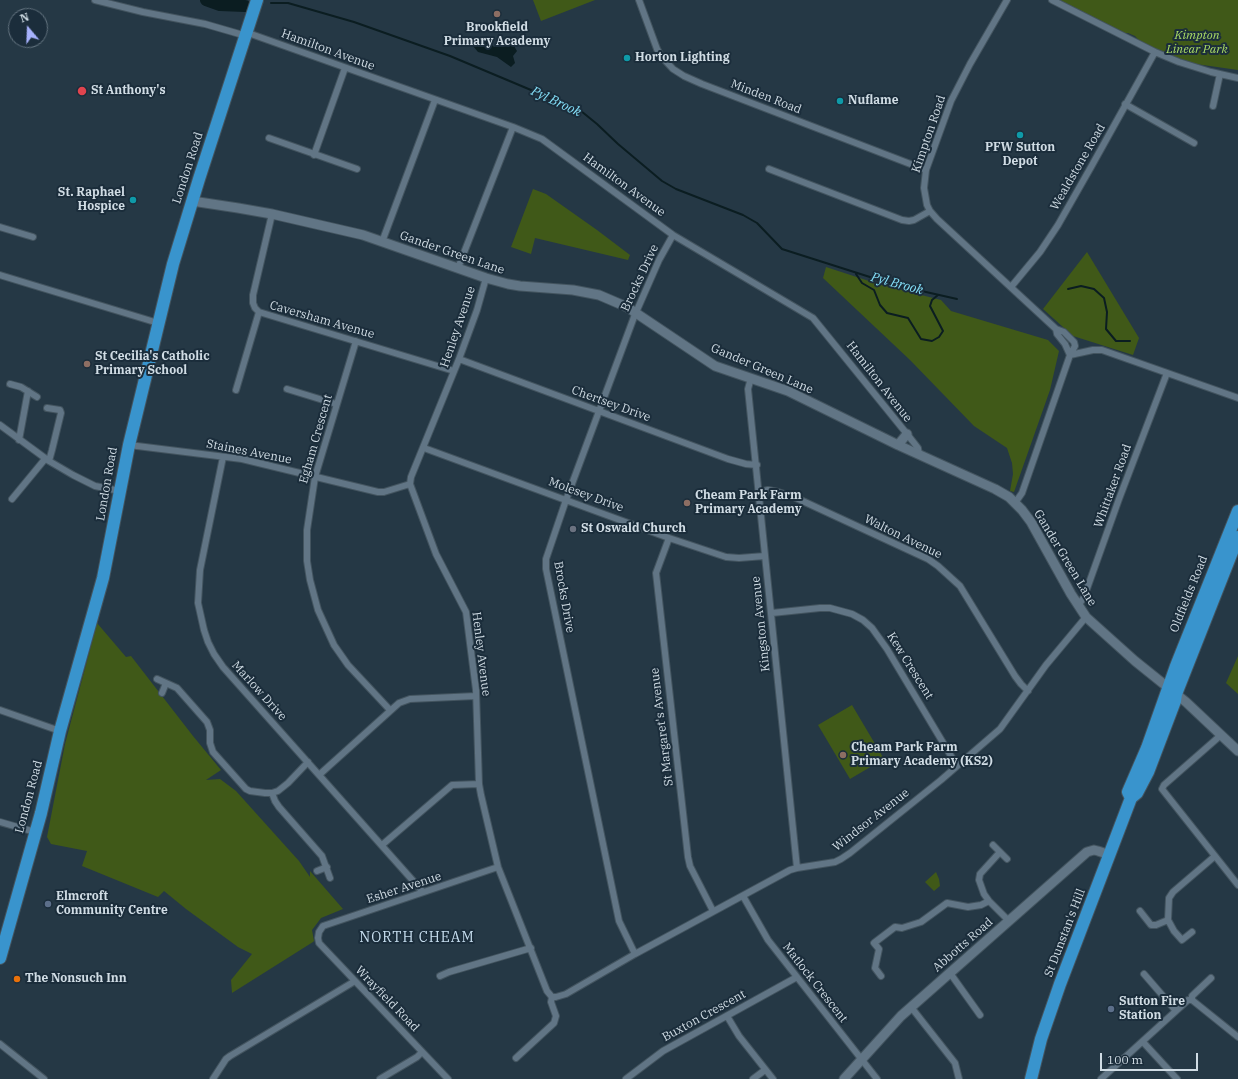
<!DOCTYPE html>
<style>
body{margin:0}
#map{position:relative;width:1238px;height:1079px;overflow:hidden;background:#253845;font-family:"IBM Plex Serif",serif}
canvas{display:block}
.north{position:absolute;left:8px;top:8px;width:40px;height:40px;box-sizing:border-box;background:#1b2d3b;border:1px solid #63737f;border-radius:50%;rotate:341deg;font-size:11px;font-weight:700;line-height:16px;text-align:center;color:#d0dce4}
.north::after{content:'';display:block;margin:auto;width:14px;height:18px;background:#a6b1fc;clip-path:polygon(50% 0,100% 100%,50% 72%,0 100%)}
.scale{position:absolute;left:1100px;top:1053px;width:98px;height:18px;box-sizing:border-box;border:2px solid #d0dce4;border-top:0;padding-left:5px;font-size:12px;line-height:14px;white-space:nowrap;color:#d0dce4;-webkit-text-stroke:3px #1b2d3b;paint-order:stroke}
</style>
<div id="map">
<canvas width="1238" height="1079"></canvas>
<div class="north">N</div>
<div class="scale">100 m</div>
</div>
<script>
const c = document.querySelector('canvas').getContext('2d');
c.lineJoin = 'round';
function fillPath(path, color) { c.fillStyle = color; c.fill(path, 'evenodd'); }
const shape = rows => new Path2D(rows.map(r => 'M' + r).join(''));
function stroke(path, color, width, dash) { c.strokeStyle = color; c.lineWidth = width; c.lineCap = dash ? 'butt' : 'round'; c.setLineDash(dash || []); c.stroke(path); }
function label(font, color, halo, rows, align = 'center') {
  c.font = font + ' "IBM Plex Serif",serif'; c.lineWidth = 4; c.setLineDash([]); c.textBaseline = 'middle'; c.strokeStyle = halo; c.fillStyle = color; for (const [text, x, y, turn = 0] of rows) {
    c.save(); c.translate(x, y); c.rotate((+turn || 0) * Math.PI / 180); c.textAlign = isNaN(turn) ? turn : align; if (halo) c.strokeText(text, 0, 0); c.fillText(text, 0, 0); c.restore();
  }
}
fillPath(shape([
 [533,0,595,0,541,21],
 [1054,0,1238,0,1238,70,1196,64,1154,50,1143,45,1135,36,1128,33,1118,33],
 [533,189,546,194,597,230,630,255,628,260,535,238,531,254,511,247],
 [1087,252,1139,338,1133,355,1073,336,1043,309],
 [826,267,878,284,941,300,951,311,1048,340,1059,351,1050,390,1014,492,1010,491,1013,474,1012,463,1007,448,974,426,910,360,823,278],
 [97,623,126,657,131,656,193,736,221,770,206,780,220,779,236,791,299,861,310,877,310,871,343,909,321,918,312,930,314,941,313,942,232,993,231,980,252,954,238,947,186,909,164,891,158,897,82,866,87,851,51,844,47,837,65,744],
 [1238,656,1238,694,1226,683],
 [852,705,884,759,850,779,818,725],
 [936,872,939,879,940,886,934,891,925,882]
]), '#405918');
fillPath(shape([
 [488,41,494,47,502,45,511,45,513,43,515,45,514,46,517,51,513,56,515,63,511,67,497,57,478,52,473,46]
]), '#0b1d21');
stroke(shape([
 [271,3,288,3,354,22,450,56,581,111,597,124,618,144,662,181,676,189,743,215,757,223,782,249,895,285,957,299],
 [856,274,862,283,874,290,880,305,887,313,908,318,921,339,932,341,939,337,943,331,930,306,932,300,938,295],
 [1068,289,1081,286,1094,289,1104,298,1107,312,1106,329,1116,341,1130,341]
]), '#0b1d21', 2);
stroke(shape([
 [206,0,220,5,245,6]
]), '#0b1d21', 12);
const street = shape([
 [95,0,143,12,205,24,243,35,251,34,513,127,542,139,673,235,813,318,907,434,918,448,919,455],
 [639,0,657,49,661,56,673,69,684,76,702,84,926,170],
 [1007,0,970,64,951,101,926,170,924,188,927,205,930,211,937,219,1056,329,1064,332,1074,342,1075,346,1070,355,1022,493,1015,503],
 [1052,0,1155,52,1179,62,1211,72,1238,78],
 [1125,104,1194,143],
 [1213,106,1220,74],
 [269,138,357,169],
 [314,155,345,68],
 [769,169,902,220,909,221,914,220,930,211],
 [272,214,253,295,253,303,255,308,259,312,454,371],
 [0,227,33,237],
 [382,242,435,100],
 [458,268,513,127],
 [0,275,158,323],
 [486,278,477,310,459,359,411,477,410,484,436,554,466,612,476,690,479,784,481,795,498,867,547,991,552,997],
 [1011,287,1040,252,1058,225,1091,167,1155,52],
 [1056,329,1057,334,1065,344,1070,355],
 [356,341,315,477,307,530,307,561,310,580,318,610,334,645,348,665,390,710],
 [1070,355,1093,350,1102,350,1238,398],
 [459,359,728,459,746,464,757,465],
 [751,378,748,389,797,868],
 [10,384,21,387,37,397],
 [287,389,336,404],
 [236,390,259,312],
 [47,408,60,410,61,413,52,450,49,461],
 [0,425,49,461,73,475,95,486,120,491],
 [19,440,28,391],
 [129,445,242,459,378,492,384,492,410,484],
 [424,448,669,538,726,557,739,558,765,556],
 [223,457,200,570,198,603,204,630,208,642,214,654,223,667,423,892],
 [760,492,768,490,778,492,794,497,928,559,938,566,960,586,1015,676,1021,684,1028,691],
 [12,499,45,459],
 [669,538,656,573,688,857,690,866,713,911],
 [1078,605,1080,603,1084,597,1119,499,1167,373],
 [772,613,820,608,830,608,852,614,863,620,872,628,887,649,957,766],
 [157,679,177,688,207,722,210,730,210,743,213,752,246,789,250,791,265,793,272,793,278,791,288,783,308,762],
 [162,693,166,683],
 [0,710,60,731],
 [1221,735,1164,785,1162,789,1238,885],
 [319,775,399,703,410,699,476,696],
 [272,793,275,801,279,807,322,856,330,878],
 [0,822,35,832],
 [382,845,452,785,479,784],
 [993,845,1007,859],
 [1000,852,980,874,979,880,984,894,989,901,1009,921],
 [317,871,327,867],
 [743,896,768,940,877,1079],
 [1140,911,1151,925,1156,925,1168,920],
 [1192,932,1182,940,1174,931,1168,920,1169,898,1173,892,1215,856],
 [635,954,619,921,546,569,546,559,566,500,634,317,659,260,673,235],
 [950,973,980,1015],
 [1144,974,1176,1011],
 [440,976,449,972,531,948],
 [881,976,875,968,879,949,874,943,895,927,902,928,921,922,947,903,968,907,981,905,989,901],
 [552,997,556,997,566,994,635,954,790,870,797,868,835,862,841,859,850,853,941,780,1000,729,1046,665,1086,617],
 [1192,1000,1238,1037],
 [911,1007,955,1063,959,1079],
 [727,1016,739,1036,773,1079],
 [1143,1042,1177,1079],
 [0,1044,44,1079],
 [516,1058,554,1023,556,1016,551,1002,552,997],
 [213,1079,226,1059,230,1056,355,981],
 [380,1079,417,1057,422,1052],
 [448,1079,319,943,318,938,319,932,323,926,498,867],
 [626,1079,663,1051,797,977],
 [753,1079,765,1070],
 [1101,1079,1188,1000,1192,1000,1192,996,1211,978]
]);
const secondary = shape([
 [192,201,238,208,272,214,363,235,486,278,508,284,520,286,573,290,599,295,627,307,715,366,788,391,898,445,995,489,1009,497,1022,510,1031,522,1071,594,1086,617,1135,661,1186,702,1238,751],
 [898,445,907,434],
 [844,1079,901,1016,1087,852,1094,850,1098,851,1110,855]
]);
const highway = shape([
 [1131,798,1128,792,1147,748,1176,666,1238,511],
 [0,958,41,813,60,731,103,578,129,445,173,264,199,179,257,0],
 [1031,1079,1041,1039,1060,984,1131,798,1137,793,1148,772,1175,701,1176,694,1238,537]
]);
stroke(street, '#43545f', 8);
stroke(secondary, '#43545f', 11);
stroke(highway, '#43545f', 14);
stroke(street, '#617585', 6);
stroke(secondary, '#617585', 9);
stroke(highway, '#3994cd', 12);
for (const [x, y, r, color] of [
 [497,14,4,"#8d6e63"],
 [627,58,4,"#0f9aa8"],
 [82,91,5,"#e0444e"],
 [840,101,4,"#0f9aa8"],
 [1020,135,4,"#0f9aa8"],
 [133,200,4,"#0f9aa8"],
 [87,364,4,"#8d6e63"],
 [687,503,4,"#8d6e63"],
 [573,529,4,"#6b7280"],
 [843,755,4,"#8d6e63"],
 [48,904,4,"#5c6f8a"],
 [17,979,4,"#e8710a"],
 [1111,1009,4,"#5c6f8a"]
]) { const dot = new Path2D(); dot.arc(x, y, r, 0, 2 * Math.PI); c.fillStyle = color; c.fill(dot); stroke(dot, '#1b2d3b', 1.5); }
label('bold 12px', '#d0dce4', '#1b2d3b', [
 ["Brookfield",497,28,"center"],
 ["Primary Academy",497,42,"center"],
 ["Horton Lighting",635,58],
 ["St Anthony's",91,91],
 ["Nuflame",848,101],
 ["PFW Sutton",1020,148,"center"],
 ["Depot",1020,162,"center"],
 ["St. Raphael",125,193,"right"],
 ["Hospice",125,207,"right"],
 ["St Cecilia's Catholic",95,357],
 ["Primary School",95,371],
 ["Cheam Park Farm",695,496],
 ["Primary Academy",695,510],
 ["St Oswald Church",581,529],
 ["Cheam Park Farm",851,748],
 ["Primary Academy (KS2)",851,762],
 ["Elmcroft",56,897],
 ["Community Centre",56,911],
 ["The Nonsuch Inn",25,979],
 ["Sutton Fire",1119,1002],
 ["Station",1119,1016]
], 'left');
label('italic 12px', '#abdc65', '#1b2d3b', [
 ["Kimpton",1197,36],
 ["Linear Park",1197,50]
]);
label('12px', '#d0dce4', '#1b2d3b', [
 ["Hamilton Avenue",328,50,20],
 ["Minden Road",766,97,21],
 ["Kimpton Road",929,134,-71],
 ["Wealdstone Road",1078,167,-60],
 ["London Road",188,168,-72],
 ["Hamilton Avenue",624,185,36],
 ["Gander Green Lane",452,253,19],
 ["Brocks Drive",640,278,-65],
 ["Caversham Avenue",322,320,16],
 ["Henley Avenue",458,327,-71],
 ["Gander Green Lane",762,369,23],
 ["Hamilton Avenue",879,382,52],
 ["Chertsey Drive",611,404,20],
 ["Egham Crescent",316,439,-74],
 ["Staines Avenue",249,452,11],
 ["London Road",107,484,-80],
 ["Whittaker Road",1113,486,-70],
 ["Molesey Drive",586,495,20],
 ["Walton Avenue",903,537,26],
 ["Gander Green Lane",1065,558,59],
 ["Oldfields Road",1189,594,-68],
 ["Brocks Drive",564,597,80],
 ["Kingston Avenue",761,624,-96],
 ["Henley Avenue",481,654,83],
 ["Kew Crescent",910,666,58],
 ["Marlow Drive",259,691,48],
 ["St Margaret's Avenue",662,727,-97],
 ["London Road",29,797,-75],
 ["Windsor Avenue",871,820,-38],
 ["Esher Avenue",404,888,-18],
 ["St Dunstan's Hill",1065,933,-69],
 ["Abbotts Road",963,945,-41],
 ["Matlock Crescent",815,983,52],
 ["Wrayfield Road",387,999,46],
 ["Buxton Crescent",704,1016,-29]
]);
label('italic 13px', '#85e1fa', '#1b2d3b', [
 ["Pyl Brook",556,102,25],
 ["Pyl Brook",897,284,15]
]);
c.letterSpacing = '1px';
label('14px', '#c8dff0', '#1b2d3b', [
 ["NORTH CHEAM",417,938]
]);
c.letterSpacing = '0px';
</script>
